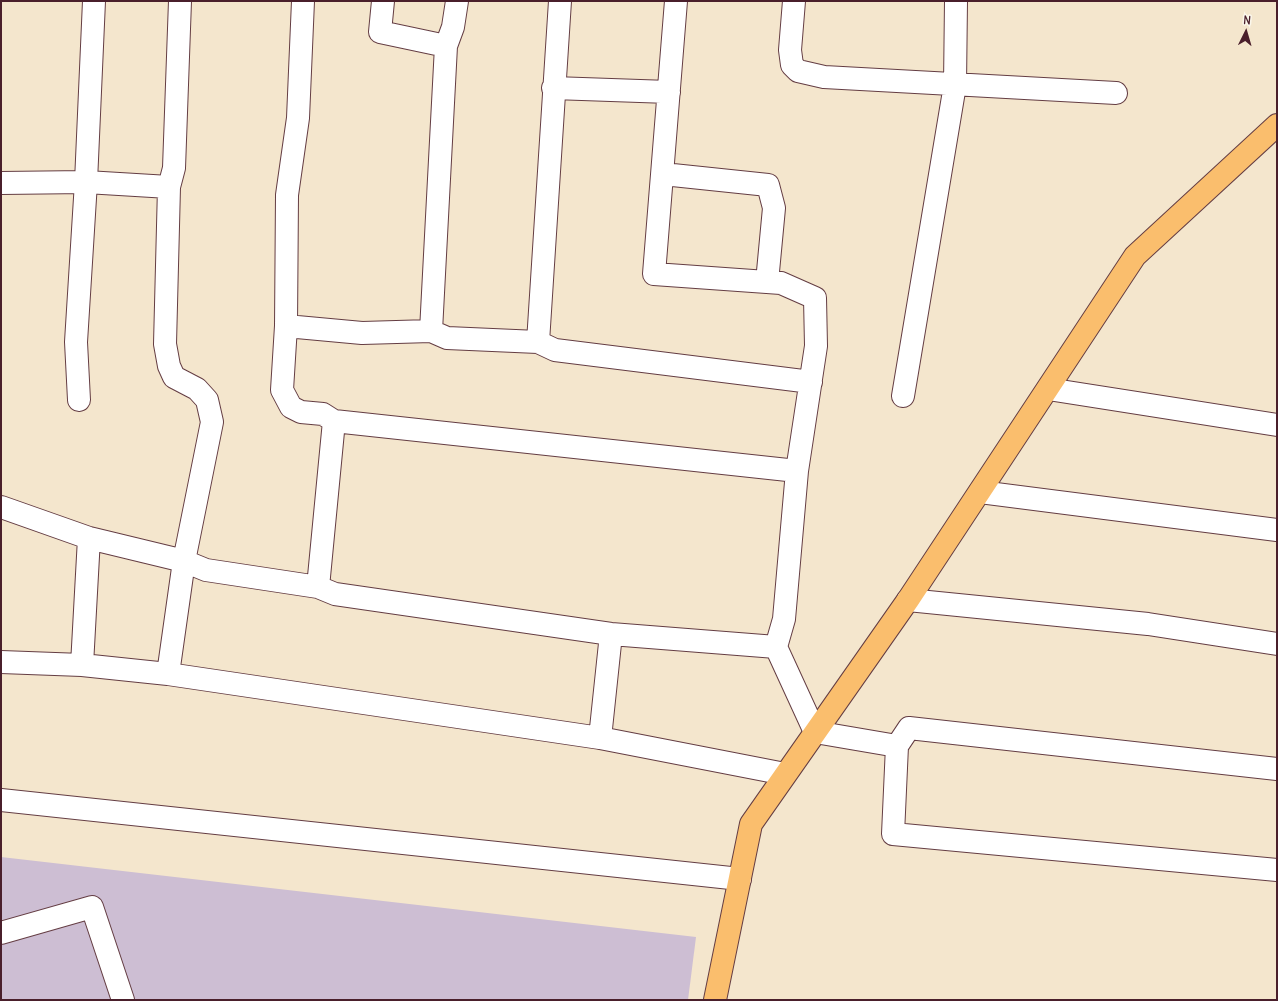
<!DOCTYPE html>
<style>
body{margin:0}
#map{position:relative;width:1278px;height:1001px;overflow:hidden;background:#f4e6cd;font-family:Delius,sans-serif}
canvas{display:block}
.frame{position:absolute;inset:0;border:2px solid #4a1f2b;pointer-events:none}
.north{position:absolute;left:1226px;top:12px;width:40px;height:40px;-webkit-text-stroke:3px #fbf7ec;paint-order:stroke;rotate:5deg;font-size:11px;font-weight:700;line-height:16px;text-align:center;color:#4a1f2b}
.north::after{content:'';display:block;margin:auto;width:14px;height:18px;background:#4a1f2b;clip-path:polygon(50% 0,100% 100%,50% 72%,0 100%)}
</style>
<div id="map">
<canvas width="1278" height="1001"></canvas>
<div class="frame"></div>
<div class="north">N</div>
</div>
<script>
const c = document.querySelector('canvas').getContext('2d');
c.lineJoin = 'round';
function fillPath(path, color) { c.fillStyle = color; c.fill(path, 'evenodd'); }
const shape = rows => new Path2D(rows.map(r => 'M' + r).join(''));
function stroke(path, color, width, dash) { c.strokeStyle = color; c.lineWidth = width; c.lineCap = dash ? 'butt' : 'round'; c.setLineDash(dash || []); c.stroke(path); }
fillPath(shape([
 [1,857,696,937,688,1000,1,1000]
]), '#cdbed3');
const minor = shape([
 [303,1,298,118,287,195,286,326,282,390,291,407,301,412,323,414,334,421,797,471],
 [383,1,380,32,446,46],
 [676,1,654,274,781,283,815,298,816,346,797,471,784,619,776,647,815,732,897,746,893,834,1277,870],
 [794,1,790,50,792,65,798,71,824,77,1116,93],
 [553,88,669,92],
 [663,174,768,185,774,208,767,282],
 [1,183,86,182,169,187],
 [286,326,362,333,431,331,447,338,538,342,555,350,811,382],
 [431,331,446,46,453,27,457,1],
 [538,342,560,1],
 [1048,389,1277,425],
 [903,396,955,85,956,1],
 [79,400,76,342,86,182,94,1],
 [980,492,1277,530],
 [1,507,89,538,184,561,206,570,318,587,335,594,611,634,776,647],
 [318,587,334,421],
 [908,600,1148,624,1277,644],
 [1,662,82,665,168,674,600,738,785,774],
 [82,665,89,538],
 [168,674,184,561,212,422,207,400,197,389,174,377,169,366,165,344,169,187,174,168,180,1],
 [600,738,611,634],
 [897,746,909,728,1277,769],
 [1,800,740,879],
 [1,933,92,907,123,1000]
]);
const major = shape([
 [715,1000,751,824,908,600,1135,256,1277,125]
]);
stroke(minor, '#643d43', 24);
stroke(major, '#643d43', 24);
stroke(minor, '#fff', 22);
stroke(major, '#fabe6d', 22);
</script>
